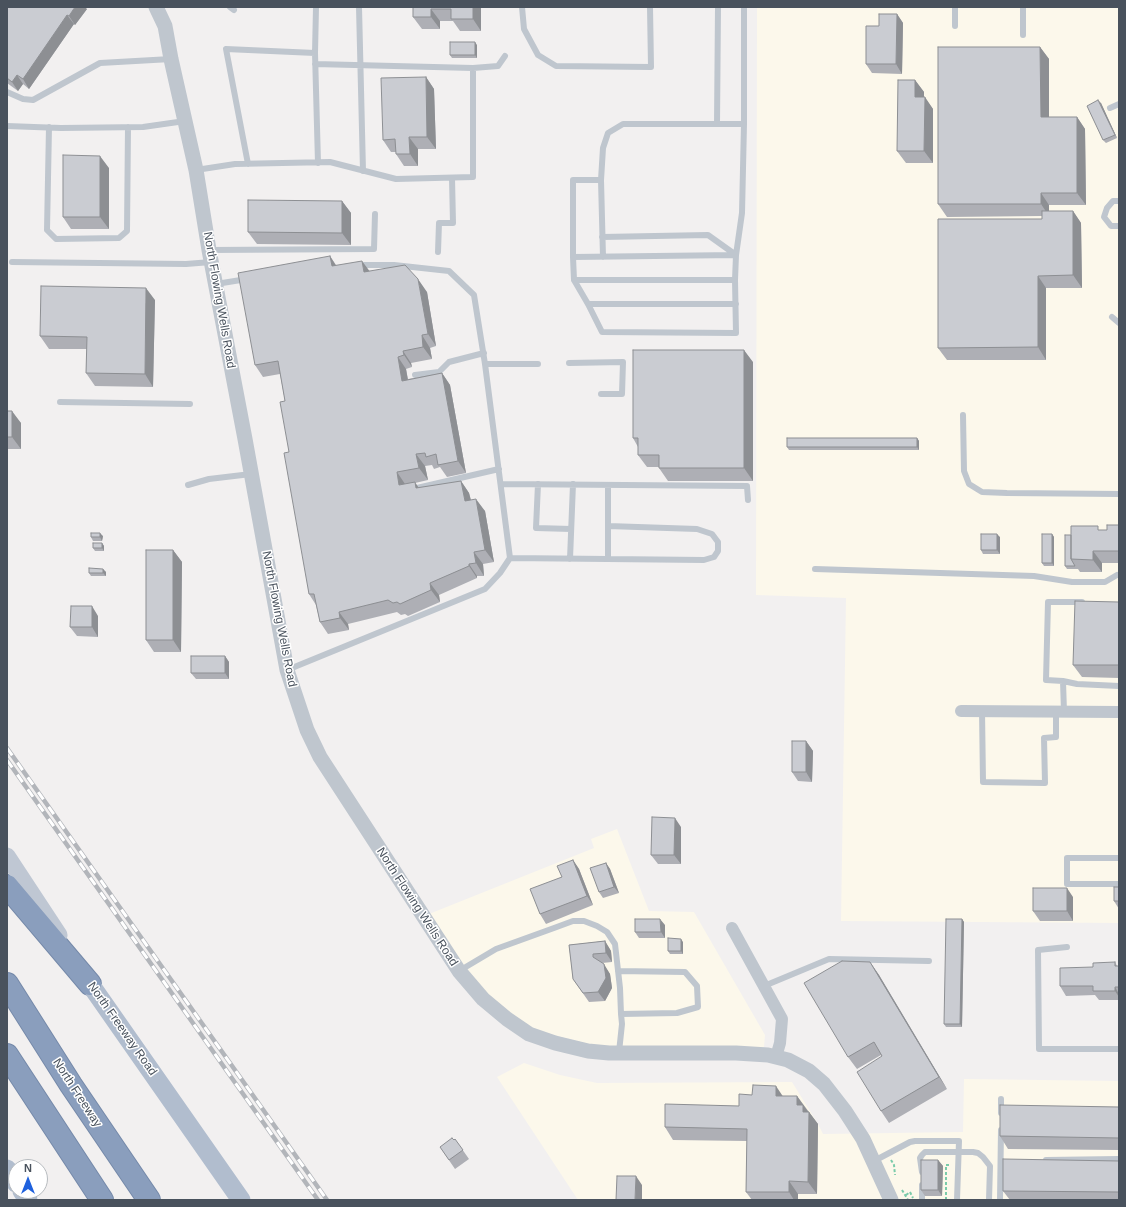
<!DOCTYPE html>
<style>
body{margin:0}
#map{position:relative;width:1126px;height:1207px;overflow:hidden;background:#f2f0f0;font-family:Helvetica,sans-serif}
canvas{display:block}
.frame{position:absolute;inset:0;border:8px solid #49525d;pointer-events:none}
.north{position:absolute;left:8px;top:1159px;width:40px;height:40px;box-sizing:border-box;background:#fff;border:1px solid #b6babe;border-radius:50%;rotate:0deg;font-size:11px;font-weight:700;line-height:16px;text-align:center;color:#49525d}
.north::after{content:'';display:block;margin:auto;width:14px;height:18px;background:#1f61dd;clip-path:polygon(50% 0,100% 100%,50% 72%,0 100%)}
</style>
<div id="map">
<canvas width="1126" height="1207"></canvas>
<div class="frame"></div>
<div class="north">N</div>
</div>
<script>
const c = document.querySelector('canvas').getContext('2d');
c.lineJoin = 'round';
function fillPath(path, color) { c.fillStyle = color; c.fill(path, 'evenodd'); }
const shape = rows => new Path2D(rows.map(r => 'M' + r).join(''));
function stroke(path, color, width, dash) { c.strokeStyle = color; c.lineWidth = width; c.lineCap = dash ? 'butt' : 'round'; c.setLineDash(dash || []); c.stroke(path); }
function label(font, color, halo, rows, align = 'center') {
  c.font = font + ' Helvetica,sans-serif'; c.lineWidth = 3; c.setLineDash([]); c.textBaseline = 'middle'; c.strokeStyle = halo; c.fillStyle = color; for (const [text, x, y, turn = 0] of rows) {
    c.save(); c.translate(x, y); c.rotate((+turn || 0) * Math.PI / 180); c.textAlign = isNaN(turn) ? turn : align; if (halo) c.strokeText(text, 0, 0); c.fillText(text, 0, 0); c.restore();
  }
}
fillPath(shape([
 [757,7,1119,7,1119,923,841,921,846,598,756,595],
 [617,829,649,911,694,912,765,1035,764,1047,600,1047,534,1030,494,1002,454,953,429,914,594,848,591,839],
 [524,1063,560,1075,597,1083,792,1082,818,1124,823,1134,963,1132,964,1079,1119,1081,1119,1200,578,1200,497,1077]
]), '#fcf8eb');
const motorway = shape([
 [7,886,90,984],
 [7,984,71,1085,149,1200],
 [7,1055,102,1200]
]);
stroke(motorway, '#7589a9', 24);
stroke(shape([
 [891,1160,894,1165,895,1175],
 [902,1190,908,1200],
 [906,1195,910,1192,913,1198],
 [946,1200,946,1165,949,1165]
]), '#7acbaa', 2, [3, 2]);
stroke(shape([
 [230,7,234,10],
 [359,7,363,171],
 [522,7,524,29,538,55,556,66,651,67,650,7],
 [1023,7,1023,35],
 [955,26,955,7],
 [315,53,318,163],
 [315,64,473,68],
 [7,92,23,99,33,100,100,63,171,59],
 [1110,108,1119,104],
 [717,124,718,7],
 [744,124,623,124,608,133,603,148,601,180,573,180,573,257,736,255,742,213,744,124,744,7],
 [7,126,61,128,143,127,185,121],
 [49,127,47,230,56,239,119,238,127,231,128,127],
 [248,164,226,49,315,53,316,7],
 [196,170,235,164,330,162,396,179,473,177,473,68,498,66,505,56],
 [601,180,603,257],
 [1119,201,1113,201,1107,208,1104,217,1111,226,1119,226],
 [209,250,374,249,375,214],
 [438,252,439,223,453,223,452,178],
 [573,257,574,280,588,304,602,332,736,333,735,280,736,255,708,235,602,237],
 [12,262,186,264,211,262],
 [574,280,735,280],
 [216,284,247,279],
 [588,304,736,304],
 [1112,317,1119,323],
 [569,363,623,362,622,394,601,394],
 [485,364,538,364],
 [415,375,439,372,449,362,484,353],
 [60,402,190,404],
 [963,415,964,471,969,484,982,492,1007,493,1119,494],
 [501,484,747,486,748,500],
 [538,484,536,528,571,529],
 [188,485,209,479,251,474],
 [608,485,608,559],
 [417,488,499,469],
 [510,558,704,560,714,557,718,551,718,542,712,534,697,529,608,526],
 [570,559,573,484],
 [815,569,1034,576,1072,582,1105,582,1117,575],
 [287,670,485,589,500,573,510,558,485,364,474,295,449,271,394,265,357,265],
 [1063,681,1077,684,1119,686],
 [982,711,983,782,1045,783,1044,738,1056,737,1056,712],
 [1064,712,1063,681,1046,680,1048,602,1082,602],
 [1119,858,1067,858,1067,884,1119,884],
 [1067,947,1038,950,1039,1049,1119,1049],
 [459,971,496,949,554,928,573,921,584,921,597,926,607,932,615,944,620,988,621,1014,622,1024,619,1052],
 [618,971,685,972,697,986,698,1007,677,1013,621,1014],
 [764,986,829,959,929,961],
 [1001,1113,1001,1099],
 [1046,1160,1119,1159],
 [874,1161,910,1142,915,1141,959,1141,957,1200],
 [922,1172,920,1158,922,1155,925,1152,973,1152,978,1153,983,1157,990,1166,989,1200],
 [922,1200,922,1185],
 [1000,1200,1001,1130]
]), '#bfc6ce', 6);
stroke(shape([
 [961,711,1119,712],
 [732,928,782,1019,780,1043,776,1057]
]), '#bfc6ce', 12);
stroke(shape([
 [156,7,165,26,171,59,196,170,209,250,245,439,287,670,307,730,320,757,459,971,483,999,507,1019,529,1034,555,1043,588,1051,609,1053,736,1053,768,1055,788,1060,809,1071,824,1084,845,1111,863,1139,891,1200]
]), '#bfc6ce', 15);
stroke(shape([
 [7,856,59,935]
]), '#bfc7d3', 17);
stroke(shape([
 [90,984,241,1200],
 [7,1169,16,1183],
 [22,1191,28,1200]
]), '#b1bdce', 19);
stroke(motorway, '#8a9ebd', 22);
const rail = shape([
 [7,748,327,1200],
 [7,760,318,1200]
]);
stroke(rail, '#b2b5ba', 4.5);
stroke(rail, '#fff', 3, [9]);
fillPath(shape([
 [7,7,87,9,75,25,74,24,29,89,23,84,18,91,7,83],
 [413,7,481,7,481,31,460,31,453,21,440,21,440,29,422,29,413,17],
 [582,7,623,7,623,8,582,8],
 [897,14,903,23,902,74,872,73,866,64],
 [477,45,477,58,452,58,450,55],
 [1040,47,1049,59,1049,117,1077,117,1085,129,1086,205,1049,205,1049,211,1073,211,1081,223,1082,288,1046,288,1046,360,947,360,938,348,1042,219,1042,216,947,217,938,204],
 [426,77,434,89,436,149,418,149,418,166,404,166,396,154,396,152,391,152,383,140],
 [915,80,924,92,924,97,933,109,933,163,906,163,897,151],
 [1101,103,1117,138,1106,143,1103,140],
 [109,168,109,229,71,229,63,217],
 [342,201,351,213,351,245,257,244,248,232],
 [330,256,336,265,370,271,427,292,436,346,430,348,432,359,411,363,412,367,406,369,408,379,442,373,450,385,466,473,447,477,440,467,434,469,432,465,425,466,428,480,415,483,419,488,461,481,469,493,471,500,485,511,494,562,483,564,484,576,477,576,477,578,439,595,440,602,408,616,405,614,401,615,397,612,348,624,349,630,328,634,320,622,316,605,309,594,289,452,285,401,280,374,263,377,255,365],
 [155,300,153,387,95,386,86,373,87,349,49,349,40,336],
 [753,362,753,481,668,481,659,468,659,467,647,467,638,455,638,447,633,438],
 [7,411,21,423,21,449,7,449],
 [917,438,919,441,919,450,789,450,787,447],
 [1119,525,1119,563,1102,563,1102,572,1080,572,1078,569,1067,569,1065,566,1071,535,1101,530,1107,530],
 [1052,534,1054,537,1054,566,1044,566,1042,563],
 [103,536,102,541,93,541,91,537],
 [1000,537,1000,554,983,554,981,550],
 [102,543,104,546,104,551,95,551,93,548],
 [173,550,182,562,181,652,154,652,146,640],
 [103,569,106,572,106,576,91,576,89,573],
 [1119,602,1119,678,1082,677,1073,665],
 [98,616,98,637,77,636,70,627],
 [225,656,229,662,229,679,196,679,191,673],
 [806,741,813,751,812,782,798,781,792,772],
 [681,827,681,864,658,864,651,855],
 [573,860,579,869,593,905,546,924,540,914,562,877],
 [606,863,610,869,619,893,603,898,599,892],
 [1119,887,1119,909,1114,901],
 [1073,897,1073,921,1040,921,1033,911],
 [962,919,964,922,962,1027,946,1027,944,1024],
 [665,925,665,938,639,938,635,932],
 [605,941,611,951,612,962,602,963,610,974,612,988,605,1001,589,1002,573,979,569,945],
 [683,942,683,954,670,954,668,951],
 [870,962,879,975,947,1089,889,1123,881,1111,882,1056,881,1055,857,1069,848,1057],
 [1115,962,1117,966,1119,966,1119,1000,1099,1000,1095,995,1066,996,1060,986,1093,967],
 [783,1096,797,1096,818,1124,817,1194,798,1194,798,1200,752,1200,746,1192,747,1141,673,1140,665,1127,739,1106],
 [1119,1107,1119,1150,1008,1149,1000,1136],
 [455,1139,469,1159,455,1169,440,1147],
 [938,1160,943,1166,942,1196,925,1196,921,1190],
 [1119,1161,1119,1200,1010,1200,1003,1191]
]), '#aeafb5');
fillPath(shape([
 [75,7,85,7,87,9,75,25,69,16],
 [473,7,481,7,481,31,473,19],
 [431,9,440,21,440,29,431,17],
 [897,14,903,23,902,74,896,64],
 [67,15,74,24,29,89,23,79],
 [475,42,477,45,477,58,475,55],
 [1040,47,1049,59,1049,129,1041,117],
 [17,75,23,84,18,91,12,82],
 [426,77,434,89,436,149,427,137],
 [915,80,924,92,924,109,915,97],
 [925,97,933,109,933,163,924,151],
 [1098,100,1101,103,1117,138,1115,135],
 [1077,117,1085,129,1086,205,1077,193],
 [409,137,418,149,418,166,410,154],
 [100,156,109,168,109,229,100,217],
 [1041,193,1049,205,1049,216,1041,204],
 [342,201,351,213,351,245,342,233],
 [1073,211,1081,223,1082,288,1073,275],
 [330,256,338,269,332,266],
 [362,261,371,273,364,272],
 [1038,276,1046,288,1046,360,1038,347],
 [418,279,427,292,436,346,428,334],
 [146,288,155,300,153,387,145,374],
 [422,335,430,348,432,359,423,347],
 [744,350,753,362,753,481,744,468],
 [403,351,411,363,412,367,404,355],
 [398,357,406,369,410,393,402,381],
 [442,373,450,385,466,473,458,461],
 [12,411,21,423,21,449,12,437],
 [917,438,919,441,919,450,917,447],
 [416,454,425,466,428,480,419,468],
 [397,472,405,484,399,485],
 [461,481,469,493,474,513,465,501],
 [415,482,423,495,416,488],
 [476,499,485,511,494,562,485,550],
 [100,533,103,536,102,541,100,537],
 [997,534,1000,537,1000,554,997,550],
 [1052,534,1054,537,1054,566,1052,563],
 [102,543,104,546,104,551,102,548],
 [173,550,182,562,181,652,173,640],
 [1093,551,1102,563,1102,572,1093,560],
 [474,552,483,564,484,576,476,563],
 [469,564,477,576,477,578,469,566],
 [103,569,106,572,106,576,103,573],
 [430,583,439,595,440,602,431,590],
 [92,606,98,616,98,637,92,627],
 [339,612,348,624,349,630,340,618],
 [225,656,229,662,229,679,225,673],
 [806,741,813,751,812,782,806,772],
 [675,818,681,827,681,864,674,855],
 [573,860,579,869,593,905,587,896],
 [606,863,610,869,619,893,614,887],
 [1067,888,1073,897,1073,921,1067,911],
 [660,919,665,925,665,938,661,932],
 [962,919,964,922,962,1027,960,1024],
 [681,939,683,942,683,954,681,951],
 [605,941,611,951,612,962,606,953],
 [870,962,879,975,947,1089,939,1077],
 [604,964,610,974,612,988,605,1001,598,992],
 [1115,987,1119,994,1119,997,1115,991],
 [776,1086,784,1098,776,1096],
 [797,1096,809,1113,809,1112,818,1124,817,1194,808,1182,797,1105],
 [938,1160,943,1166,942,1196,938,1190],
 [636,1176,642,1185,642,1200,635,1200],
 [789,1181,798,1194,798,1200,794,1200,789,1192]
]), '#8d8f93');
const building = shape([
 [7,7,75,7,69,16,67,15,23,79,17,75,12,82,7,78,7,7],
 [413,7,473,7,473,19,451,19,451,9,431,9,431,17,413,17,413,7],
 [879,14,897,14,896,64,866,64,866,26,879,26,879,14],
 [450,42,475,42,475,55,450,55,450,42],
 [938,47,1040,47,1041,117,1077,117,1077,193,1041,193,1041,204,938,204,938,47],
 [426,77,427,137,409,137,410,154,396,154,395,139,383,140,381,78,426,77],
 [898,80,915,80,915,97,925,97,924,151,897,151,898,80],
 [1098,100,1115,135,1103,140,1087,106,1098,100],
 [63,155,100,156,100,217,63,217,63,155],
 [248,200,342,201,342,233,248,232,248,200],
 [1042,211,1073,211,1073,275,1038,276,1038,347,938,348,938,219,1042,219,1042,211],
 [330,256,332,266,362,261,364,272,405,265,418,279,428,334,422,335,423,347,403,351,404,355,398,357,402,381,442,373,458,461,438,465,436,454,426,457,425,453,416,454,419,468,397,472,399,485,415,482,416,488,461,481,465,501,476,499,485,550,474,552,476,563,469,564,469,566,430,583,431,590,400,604,397,602,393,603,388,600,339,612,340,618,320,622,314,594,309,594,284,453,289,452,280,402,285,401,278,361,255,365,238,273,330,256],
 [41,286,146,288,145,374,86,373,87,337,40,336,41,286],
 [633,350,744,350,744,468,659,468,659,455,638,455,638,438,633,438,633,350],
 [7,411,12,411,12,437,7,437,7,411],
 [787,438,917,438,917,447,787,447,787,438],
 [1107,525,1119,525,1119,551,1093,551,1093,560,1071,559,1071,526,1098,526,1098,530,1107,530,1107,525],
 [91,533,100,533,100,537,91,537,91,533],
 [981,534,997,534,997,550,981,550,981,534],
 [1042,534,1052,534,1052,563,1042,563,1042,534],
 [1065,535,1071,535,1071,559,1075,566,1065,566,1065,535],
 [93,543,102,543,102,548,93,548,93,543],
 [146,550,173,550,173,640,146,640,146,550],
 [89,568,103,569,103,573,89,573,89,568],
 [1075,601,1119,602,1119,665,1073,665,1075,601],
 [71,606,92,606,92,627,70,627,71,606],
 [191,656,225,656,225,673,191,673,191,656],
 [792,741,806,741,806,772,792,772,792,741],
 [652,817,675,818,674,855,651,855,652,817],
 [573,860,587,896,540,914,530,889,562,877,557,866,573,860],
 [606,863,614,887,599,892,590,868,606,863],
 [1114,887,1119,887,1119,901,1114,901,1114,887],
 [1033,888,1067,888,1067,911,1033,911,1033,888],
 [635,919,660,919,661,932,635,932,635,919],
 [946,919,962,919,960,1024,944,1024,946,919],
 [668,938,681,939,681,951,668,951,668,938],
 [605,941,606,953,593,954,593,957,604,964,606,978,598,992,583,993,573,979,569,945,605,941],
 [842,961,870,962,939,1077,881,1111,857,1072,882,1056,874,1042,848,1057,804,983,842,961],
 [1115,962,1115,966,1119,966,1119,987,1115,987,1115,991,1093,991,1093,986,1060,986,1060,968,1093,967,1093,963,1115,962],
 [753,1085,776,1086,776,1096,797,1096,797,1105,803,1105,803,1112,809,1112,808,1182,789,1181,789,1192,746,1192,747,1129,665,1127,665,1104,739,1106,739,1094,752,1095,753,1085],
 [1000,1105,1119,1107,1119,1138,1000,1136,1000,1105],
 [452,1138,454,1140,455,1139,463,1150,449,1160,440,1147,452,1138],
 [1003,1159,1119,1161,1119,1192,1003,1191,1003,1159],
 [921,1160,938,1160,938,1190,921,1190,921,1160],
 [617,1176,636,1176,635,1200,616,1200,617,1176]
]);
fillPath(building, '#caccd2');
stroke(building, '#8d8f93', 1);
label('12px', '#49525d', '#fff', [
 ["North Flowing Wells Road",219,300,80],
 ["North Flowing Wells Road",279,619,79],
 ["North Flowing Wells Road",417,907,57],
 ["North Freeway Road",122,1029,55],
 ["North Freeway",77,1093,57]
]);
</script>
